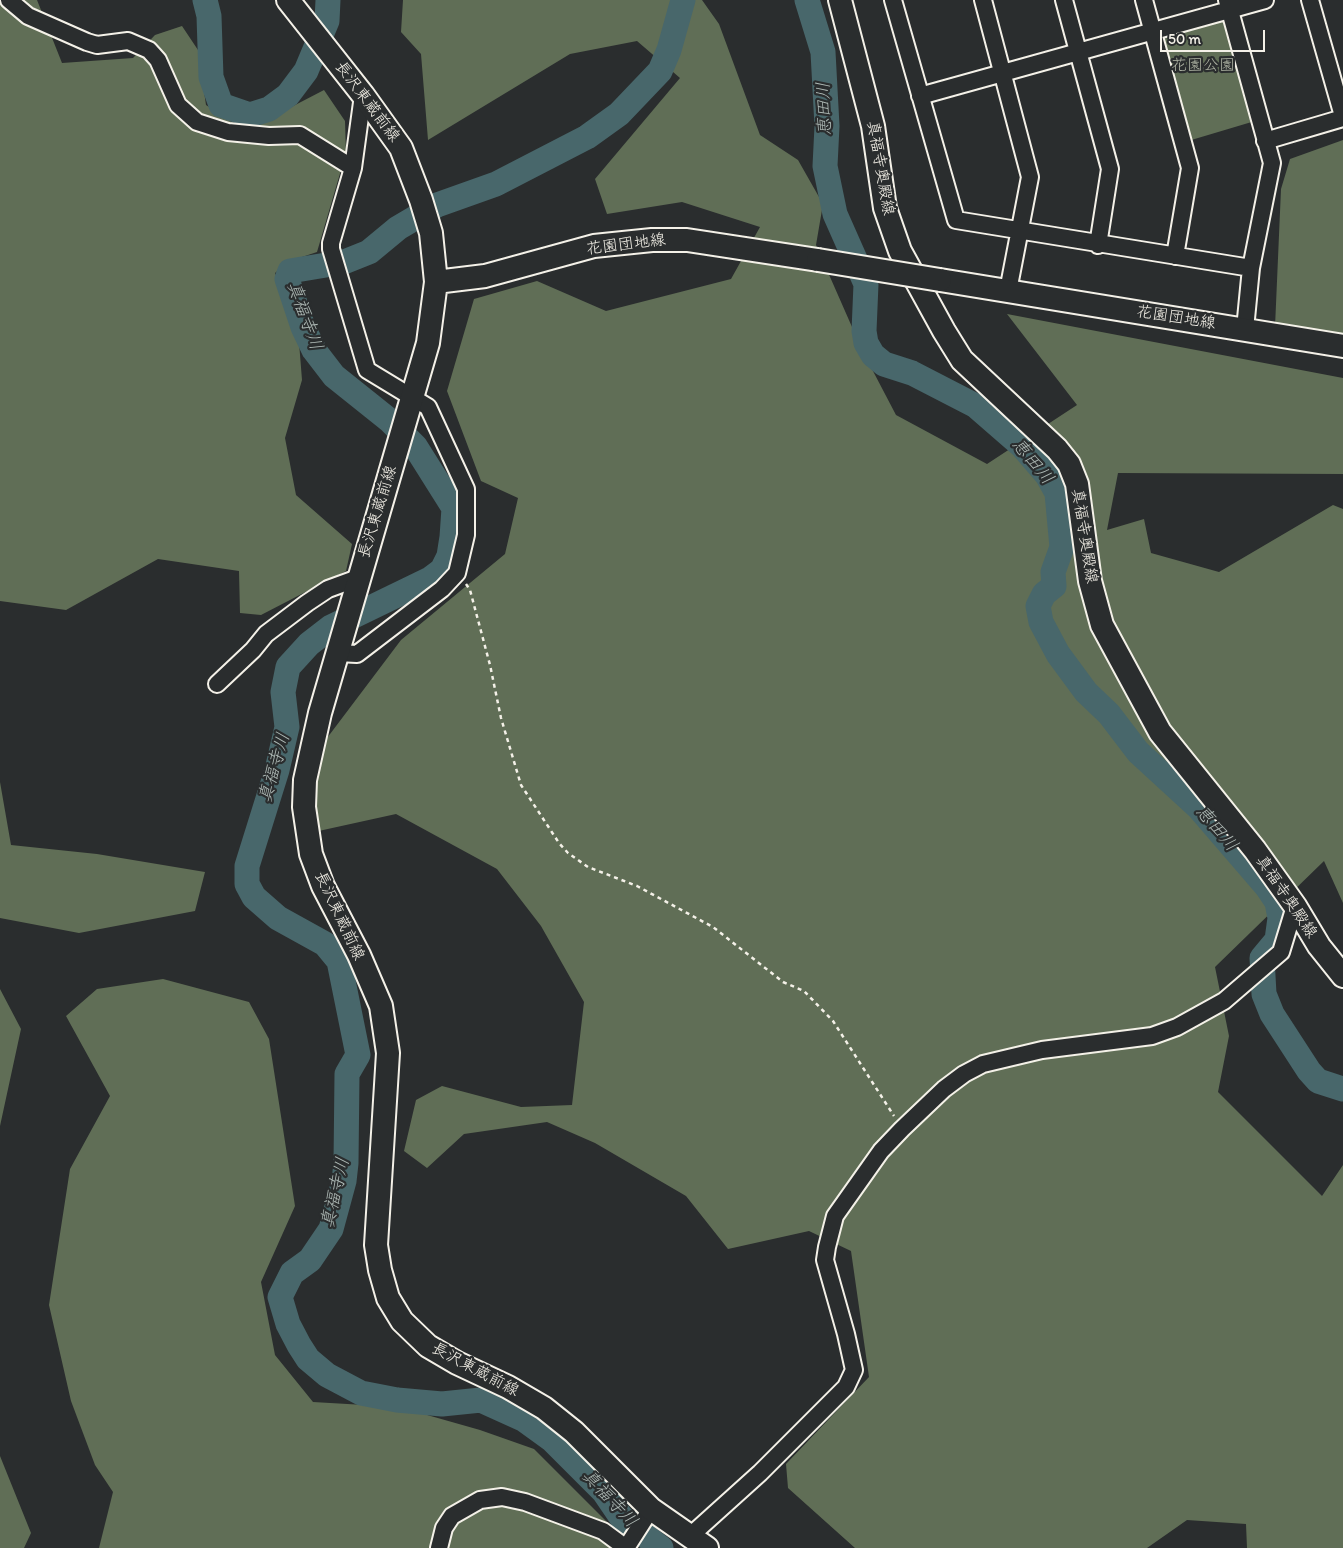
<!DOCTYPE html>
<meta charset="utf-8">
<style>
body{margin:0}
#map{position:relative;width:1343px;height:1548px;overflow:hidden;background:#2a2d2e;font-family:Itim,sans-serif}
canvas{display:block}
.scale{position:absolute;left:1160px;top:30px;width:105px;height:22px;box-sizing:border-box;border:2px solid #f4f1e8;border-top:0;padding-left:6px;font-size:15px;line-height:18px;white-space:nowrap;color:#f4f1e8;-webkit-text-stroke:4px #2a2d2e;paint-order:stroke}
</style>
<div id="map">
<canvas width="1343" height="1548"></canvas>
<div class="scale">50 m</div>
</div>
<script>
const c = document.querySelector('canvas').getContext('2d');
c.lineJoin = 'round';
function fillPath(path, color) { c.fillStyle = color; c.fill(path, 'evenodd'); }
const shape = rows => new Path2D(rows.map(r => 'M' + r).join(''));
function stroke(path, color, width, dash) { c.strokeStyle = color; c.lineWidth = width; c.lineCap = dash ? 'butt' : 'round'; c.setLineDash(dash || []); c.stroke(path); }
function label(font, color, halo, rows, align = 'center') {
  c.font = font + ' Itim,"Klee One",sans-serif'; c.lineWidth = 4.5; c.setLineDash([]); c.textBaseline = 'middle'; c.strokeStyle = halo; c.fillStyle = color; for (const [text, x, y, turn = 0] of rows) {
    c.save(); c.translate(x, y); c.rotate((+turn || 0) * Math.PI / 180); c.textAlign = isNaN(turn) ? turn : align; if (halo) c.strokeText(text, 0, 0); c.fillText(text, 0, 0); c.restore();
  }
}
fillPath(shape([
 [0,0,37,0,62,63,133,58,155,35,182,26,198,50,206,105,235,124,274,116,324,90,345,121,346,153,317,252,290,261,275,273,299,342,302,380,285,438,296,495,352,544,346,571,261,615,240,613,239,571,158,559,66,610,0,601],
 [403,0,702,0,719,24,760,135,798,160,823,204,816,245,863,352,896,415,987,464,1077,405,1007,314,1343,378,1343,474,1118,473,1107,530,1144,519,1151,553,1219,572,1333,505,1343,509,1343,903,1324,861,1215,967,1229,1036,1218,1092,1322,1196,1343,1165,1343,1548,1247,1548,1246,1524,1187,1520,1147,1548,855,1548,788,1488,786,1464,869,1377,851,1251,809,1231,728,1249,686,1196,595,1143,547,1122,464,1134,427,1168,404,1151,416,1100,442,1086,521,1107,572,1105,584,1002,541,926,497,869,396,814,305,834,321,746,401,640,505,554,518,498,481,481,447,391,474,299,537,281,606,311,731,279,760,227,682,202,607,214,595,179,680,78,637,41,570,54,428,140,421,54,401,32],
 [1227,17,1255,121,1188,141,1158,37],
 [1343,140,1343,339,1275,327,1281,189,1290,159],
 [0,782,11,845,97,854,205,872,195,911,79,933,0,918],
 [163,979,249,1002,269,1039,295,1206,261,1282,275,1355,313,1402,399,1407,480,1430,534,1449,633,1548,99,1548,113,1492,95,1465,71,1401,49,1305,70,1169,110,1096,66,1016,97,989],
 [0,989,21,1029,0,1126],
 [0,1456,31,1533,24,1548,0,1548]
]), '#606e56');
stroke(shape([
 [205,0,209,16,211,77,221,105,250,115,269,109,288,95,306,71,327,21,328,0],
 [807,0,823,52,827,126,825,166,835,214,866,284,864,331,866,343,873,355,884,364,912,373,976,406,1022,446,1047,475,1057,493,1062,547,1053,572,1054,586,1044,594,1038,606,1041,622,1058,654,1086,692,1109,714,1138,752,1199,808,1267,887,1277,902,1280,918,1277,940,1262,958,1264,994,1272,1014,1309,1071,1318,1081,1343,1089],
 [661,1548,621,1517,604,1492,552,1440,523,1419,481,1400,442,1404,397,1400,361,1393,327,1375,308,1359,299,1345,288,1324,280,1297,292,1273,310,1260,331,1229,344,1181,346,1163,347,1074,358,1055,339,961,325,944,278,918,254,897,247,884,247,866,277,770,287,727,283,692,288,667,309,644,331,627,430,579,442,570,449,556,452,537,454,508,415,446,389,420,334,376,314,350,303,327,287,279,290,271,344,262,369,252,398,228,437,205,496,184,587,137,619,114,660,71,669,50,683,0]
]), '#48676b', 25);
const street = shape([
 [9,0,28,16,87,42,97,45,128,41,149,50,158,60,178,105,197,122,228,132,269,136,300,135,353,168],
 [893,0,956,220,1251,268],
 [983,0,1030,177,1008,291],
 [1064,0,1110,169,1098,245],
 [1144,0,1190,168,1175,256],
 [1227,0,1272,163,1251,268,1245,329],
 [1310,0,1343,116],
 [920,96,1265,0],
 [1265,141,1343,118],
 [338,653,357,654,442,589,457,573,466,535,466,489,428,407,367,370,331,249,331,243,353,168,363,95],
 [217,684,253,650,266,634,307,603,328,589,358,578],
 [689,1537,760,1473,846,1387,854,1370,846,1334,825,1260,827,1247,835,1216,881,1151,902,1129,944,1089,964,1074,983,1064,1042,1050,1152,1036,1177,1027,1224,1001,1281,952,1295,906],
 [439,1548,444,1528,452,1516,480,1500,502,1497,525,1502,603,1531,626,1548,651,1509]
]);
const secondary = shape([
 [288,0,363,95,401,148,421,200,431,233,436,282,428,343,320,713,305,780,304,807,311,854,323,886,359,955,381,1006,388,1053,376,1245,380,1270,388,1298,402,1321,428,1346,457,1363,508,1387,544,1408,574,1432,651,1509,707,1548],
 [840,0,873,126,885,208,900,251,944,331,962,360,1057,449,1069,464,1077,484,1090,581,1102,625,1160,732,1255,850,1295,906,1319,946,1343,976],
 [940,280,1343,346],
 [436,282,485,276,594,246,652,240,687,240,818,260]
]);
stroke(street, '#f4f1e8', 20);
stroke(secondary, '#f4f1e8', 26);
stroke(shape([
 [466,584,470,590,490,665,501,718,521,785,559,843,568,853,588,867,637,886,713,927,783,982,804,991,833,1021,894,1116]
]), '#f4f1e8', 2.5, [4, 4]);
stroke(street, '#2a2d2e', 16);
stroke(secondary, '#2a2d2e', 22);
const secondaryBridge = shape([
 [818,260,940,280]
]);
stroke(secondaryBridge, '#f4f1e8', 26, []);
stroke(secondaryBridge, '#2a2d2e', 22);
label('16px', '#b1b6a6', '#2a2d2e', [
 ["花園公園",1203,66]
]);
label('16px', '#f4f1e8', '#2a2d2e', [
 ["長沢東蔵前線",367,102,53],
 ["真福寺奥殿線",880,168,80],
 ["花園団地線",626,245,-7],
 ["花園団地線",1176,318,9],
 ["長沢東蔵前線",378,512,-73],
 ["真福寺奥殿線",1084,536,81],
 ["真福寺奥殿線",1286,897,56],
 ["長沢東蔵前線",339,916,65],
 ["長沢東蔵前線",475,1370,28]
]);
label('italic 18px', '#afbab6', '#2a2d2e', [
 ["恵田川",825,109,-92],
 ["真福寺川",304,316,70],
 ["恵田川",1032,462,50],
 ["真福寺川",275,768,-74],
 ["恵田川",1216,829,49],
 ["真福寺川",336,1193,-77],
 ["真福寺川",609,1499,47]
]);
</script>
